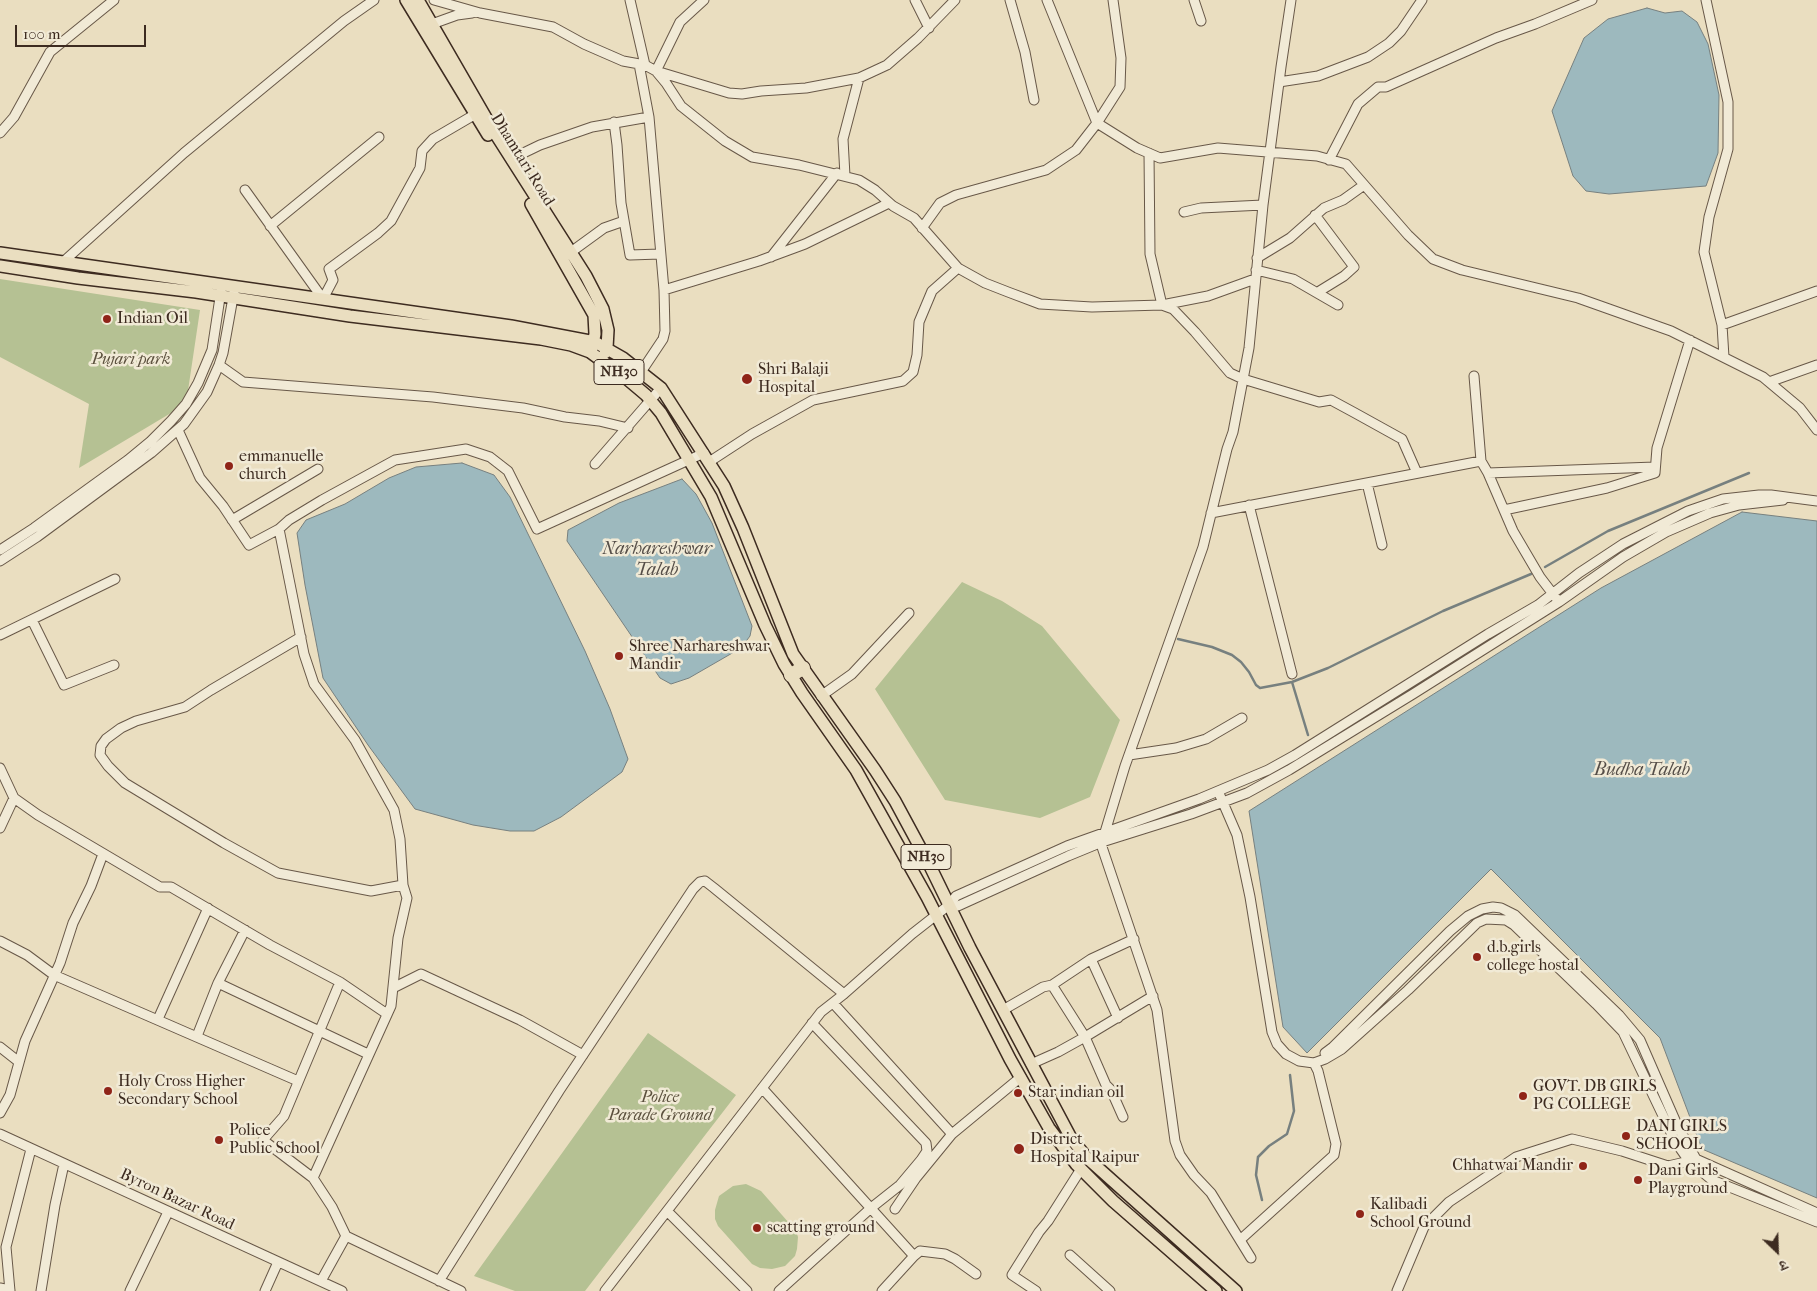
<!DOCTYPE html>
<meta charset="utf-8">
<style>
body{margin:0}
#map{position:relative;width:1817px;height:1291px;overflow:hidden;background:#eadec0;font-family:"IM FELL French Canon","Noto Serif Devanagari",serif}
canvas{display:block}
.north{position:absolute;left:1752px;top:1226px;width:50px;height:50px;-webkit-text-stroke:4px #f1ead6;paint-order:stroke;rotate:156deg;font-size:14px;font-weight:700;line-height:20px;text-align:center;color:#3d2b20}
.north::after{content:'';display:block;margin:auto;width:18px;height:22px;background:#3d2b20;clip-path:polygon(50% 0,100% 100%,50% 72%,0 100%)}
.scale{position:absolute;left:15px;top:25px;width:131px;height:22px;box-sizing:border-box;border:2px solid #3d2b20;border-top:0;padding-left:6px;font-size:15px;line-height:18px;white-space:nowrap;color:#3d2b20;-webkit-text-stroke:4px #f1ead6;paint-order:stroke}
</style>
<div id="map">
<canvas width="1817" height="1291"></canvas>
<div class="north">उ</div>
<div class="scale">100 m</div>
</div>
<script>
const c = document.querySelector('canvas').getContext('2d');
c.lineJoin = 'round';
function fillPath(path, color) { c.fillStyle = color; c.fill(path, 'evenodd'); }
const shape = rows => new Path2D(rows.map(r => 'M' + r).join(''));
function stroke(path, color, width, dash) { c.strokeStyle = color; c.lineWidth = width; c.lineCap = dash ? 'butt' : 'round'; c.setLineDash(dash || []); c.stroke(path); }
function label(font, color, halo, rows, align = 'center') {
  c.font = font + ' "IM FELL French Canon",serif'; c.lineWidth = 5; c.setLineDash([]); c.textBaseline = 'middle'; c.strokeStyle = halo; c.fillStyle = color; for (const [text, x, y, turn = 0] of rows) {
    c.save(); c.translate(x, y); c.rotate((+turn || 0) * Math.PI / 180); c.textAlign = isNaN(turn) ? turn : align; if (halo) c.strokeText(text, 0, 0); c.fillText(text, 0, 0); c.restore();
  }
}
fillPath(shape([
 [0,279,200,310,186,404,79,468,89,404,0,357],
 [962,582,1002,601,1042,626,1120,720,1090,797,1040,818,945,800,875,689],
 [648,1033,736,1095,585,1291,515,1291,474,1276],
 [746,1184,761,1191,796,1231,798,1237,797,1249,795,1256,785,1266,772,1269,760,1268,752,1264,718,1226,715,1219,715,1210,719,1196,733,1186]
]), '#b5c193');
const water = shape([
 [1647,8,1665,13,1682,11,1697,22,1708,44,1719,95,1718,153,1706,186,1609,194,1586,191,1573,176,1552,111,1584,38,1608,19,1647,8],
 [462,463,494,475,510,497,585,651,610,709,628,759,622,772,561,817,534,831,510,831,473,825,415,809,368,745,323,678,305,585,297,533,306,520,345,504,389,478,416,467,462,463],
 [682,479,696,494,712,523,752,626,750,636,741,648,689,678,671,684,660,678,567,541,568,530,619,503,682,479],
 [1742,512,1817,521,1817,1198,1702,1149,1660,1038,1491,869,1307,1053,1283,1027,1249,811,1601,588,1742,512]
]);
fillPath(water, '#9db9be');
stroke(water, '#77807f', 1);
stroke(shape([
 [1545,567,1608,531,1749,473],
 [1178,639,1212,647,1232,655,1241,662,1249,672,1256,685,1260,688,1292,682,1328,668,1443,611,1531,574],
 [1292,682,1308,735],
 [1262,1200,1256,1175,1258,1157,1269,1146,1287,1134,1294,1111,1290,1075]
]), '#77807f', 2.5);
const minor = shape([
 [434,0,480,13,553,27,584,44,623,61,645,65,656,71,666,83,681,106,725,141,752,157,799,165,859,180,875,190,893,206,914,218,958,268,985,283,1008,292,1040,304,1092,307,1162,305,1173,309,1195,332,1230,373,1243,379,1319,402,1331,400,1355,413,1402,439,1417,473],
 [630,0,645,65],
 [704,0,680,22,656,71,729,93,742,94,761,91,806,88,859,78,887,65,918,38,955,0],
 [915,0,929,28],
 [1010,0,1025,52,1034,100],
 [1047,0,1097,123,1137,148,1160,158,1218,148,1317,156,1346,164,1408,235,1433,259,1462,270,1578,298,1671,331,1763,377,1800,408,1817,430],
 [1194,0,1201,21],
 [1706,0,1728,102,1728,149,1709,217,1704,252,1722,325,1724,357],
 [432,24,457,15,472,13],
 [1279,82,1318,76,1368,57,1389,43,1401,31,1422,0],
 [614,122,617,145,621,203,630,255,660,254],
 [0,133,14,117,50,52,114,0],
 [1149,153,1150,254,1162,305,1208,296,1255,279],
 [511,159,540,145,592,127,649,117],
 [1329,160,1358,104,1378,87,1386,87,1496,38,1535,24,1592,0],
 [845,176,843,139,859,78],
 [245,190,323,299,333,280,329,269,378,233,391,221,420,168,422,151,433,139,474,115],
 [1184,212,1201,208,1263,205],
 [1315,215,1354,267,1344,276,1318,292],
 [270,226,379,137],
 [922,228,940,203,956,195,1046,170,1076,150,1097,123,1120,87,1121,58,1113,0],
 [571,252,604,228,624,221],
 [771,257,837,173],
 [1257,258,1290,238,1324,208,1343,200,1364,185],
 [63,262,184,153,344,21,374,0],
 [1256,270,1293,279,1338,305],
 [664,290,759,261,805,244,889,203],
 [1722,325,1817,291],
 [219,365,243,382,433,397,523,408,565,417,599,421,628,428],
 [1474,376,1481,461],
 [1769,382,1817,365],
 [632,383,641,372,663,339,665,331,664,290,649,117,639,64],
 [178,430,200,478,223,506,249,545,279,529,289,520,322,500,395,460,466,449,490,457,508,471,537,529,704,453],
 [709,462,752,434,813,400,903,381,913,372,917,355,919,322,932,291,958,268],
 [595,464,661,388],
 [1488,473,1655,467],
 [1367,483,1382,545],
 [1249,505,1292,674],
 [1504,510,1607,488,1655,473,1657,448,1690,340],
 [1211,513,1481,461,1488,473,1513,531,1540,577,1556,598],
 [232,520,318,469],
 [279,529,304,654,314,684,355,740,394,810,400,839,403,885,407,898,398,938,391,1006,313,1178,263,1140,284,1116,340,982],
 [0,550,34,528,128,460,151,441,171,421,186,404,198,383,212,350,221,291],
 [0,561,37,537,151,453,184,424,207,392,219,365,223,353,234,292],
 [32,620,64,685,114,665],
 [0,635,115,579],
 [301,637,211,690,185,707,136,721,121,728,106,739,101,746,100,755,108,766,125,783,224,843,278,873,371,891,403,885],
 [821,696,852,674,909,613],
 [1129,755,1176,748,1206,739,1242,718],
 [0,768,14,798,38,815,160,887,171,887,270,945,340,982,387,1014],
 [1218,791,1237,835,1250,897,1272,1032,1277,1044,1286,1054,1299,1061,1314,1063,1325,1059,1342,1049,1408,990,1477,923,1486,919,1506,920,1514,925,1541,951,1596,1004,1623,1032,1675,1141,1689,1161,1712,1180,1817,1222],
 [0,828,14,798],
 [949,905,958,906,1068,856,1102,842,1191,814,1247,793,1289,770,1413,694,1559,602,1623,557,1666,532,1710,513,1739,505,1783,500],
 [0,941,27,955,54,975,298,1081],
 [1091,959,1118,1018],
 [218,983,368,1054],
 [1052,985,1085,1037,1106,1085,1111,1090,1123,1117],
 [393,988,421,974,520,1020,583,1055],
 [833,1003,952,1134],
 [1003,1010,1043,987,1052,985,1091,959,1134,939],
 [158,1019,208,908],
 [197,1036,218,983,245,930],
 [0,1047,19,1062],
 [1325,1053,1333,1047,1450,931,1468,916,1482,909,1493,907,1501,908,1515,915,1542,941,1619,1015,1640,1040,1678,1127,1696,1159,1817,1213],
 [1031,1064,1058,1052,1085,1037,1153,996],
 [762,1088,914,1256],
 [0,1113,10,1095,25,1041,60,963,73,923,91,886,103,854],
 [0,1134,342,1291],
 [313,1178,332,1207,346,1236,461,1291],
 [895,1209,916,1178,952,1134,1021,1077],
 [667,1211,747,1291],
 [1240,1240,1334,1155,1336,1144,1318,1071,1314,1063],
 [1070,1255,1110,1291],
 [1251,1258,1211,1193,1194,1175,1180,1155,1175,1141,1157,1010,1102,847,1102,842,1125,766,1203,547,1227,449,1233,432,1249,348,1263,205,1281,67,1291,0],
 [321,1281,346,1236],
 [439,1281,559,1091,693,889,700,882,705,881,714,888,844,994],
 [0,1288,10,1290],
 [10,1291,6,1247,31,1149],
 [41,1291,55,1205,64,1164],
 [130,1291,168,1212],
 [265,1291,278,1262],
 [605,1291,821,1012,844,994,912,934,949,905,956,896,1067,846,1199,799,1268,770,1295,755,1488,634,1538,605,1579,573,1623,544,1688,511,1723,499,1759,495,1771,495,1817,501],
 [779,1291,871,1208,900,1185,921,1160,927,1151,926,1143,812,1023],
 [882,1291,914,1256,920,1251,945,1254,955,1259,976,1274],
 [1036,1291,1012,1275,1039,1232,1048,1221,1081,1169],
 [1397,1291,1424,1227,1449,1202,1516,1157,1572,1139,1622,1151,1668,1166,1694,1160]
]);
const major = shape([
 [406,0,488,135],
 [418,0,493,130,586,276,603,309,608,330,607,348,605,353],
 [531,204,594,315,595,334,592,348],
 [0,253,511,326,595,342,623,358,661,388,724,486,743,528,793,654,875,770,895,801,929,864,970,948,1071,1138,1087,1158,1236,1291],
 [0,266,78,278,196,292,350,316,541,339,571,345,590,352,627,379,646,395,661,413,711,497,765,625,784,664,802,693,856,770,927,897,1010,1059,1049,1128,1076,1164,1113,1201,1216,1291]
]);
const highway = shape([
 [791,675,803,668]
]);
stroke(minor, '#685848', 11);
stroke(major, '#3d2b20', 14);
stroke(highway, '#3d2b20', 16);
stroke(minor, '#f1ead6', 9);
stroke(major, '#eadec0', 11);
stroke(highway, '#eadec0', 14);
for (const [x, y, r, color] of [
 [107,319,5,"#8f2418"],
 [747,379,6,"#8f2418"],
 [229,466,5,"#8f2418"],
 [619,656,5,"#8f2418"],
 [1477,957,5,"#8f2418"],
 [108,1091,5,"#8f2418"],
 [1018,1093,5,"#8f2418"],
 [1523,1096,5,"#8f2418"],
 [1626,1136,5,"#8f2418"],
 [219,1140,5,"#8f2418"],
 [1019,1149,6,"#8f2418"],
 [1583,1166,5,"#8f2418"],
 [1638,1180,5,"#8f2418"],
 [1360,1214,5,"#8f2418"],
 [757,1228,5,"#8f2418"]
]) { const dot = new Path2D(); dot.arc(x, y, r, 0, 2 * Math.PI); c.fillStyle = color; c.fill(dot); stroke(dot, '#f1ead6', 2); }
for (const [x, y, w] of [
 [619,372,50],
 [926,857,50]
]) { const box = new Path2D(); box.roundRect(x - w / 2, y - 12.5, w, 25, 4); c.fillStyle = '#f1ead6'; c.fill(box); stroke(box, '#3d2b20', 1); }
label('bold 15px', '#3d2b20', null, [
 ["NH30",619,372],
 ["NH30",926,857]
]);
label('16px', '#3d2b20', '#f1ead6', [
 ["Dhamtari Road",522,160,58],
 ["Byron Bazar Road",177,1200,25]
]);
label('16px', '#3d2b20', '#f1ead6', [
 ["Indian Oil",117,319],
 ["Shri Balaji",758,370],
 ["Hospital",758,388],
 ["emmanuelle",239,457],
 ["church",239,475],
 ["Shree Narhareshwar",629,647],
 ["Mandir",629,665],
 ["d.b.girls",1487,948],
 ["college hostal",1487,966],
 ["Holy Cross Higher",118,1082],
 ["Secondary School",118,1100],
 ["GOVT. DB GIRLS",1533,1087],
 ["PG COLLEGE",1533,1105],
 ["Star indian oil",1028,1093],
 ["DANI GIRLS",1636,1127],
 ["SCHOOL",1636,1145],
 ["Police",229,1131],
 ["Public School",229,1149],
 ["District",1030,1140],
 ["Hospital Raipur",1030,1158],
 ["Chhatwai Mandir",1573,1166,"right"],
 ["Dani Girls",1648,1171],
 ["Playground",1648,1189],
 ["Kalibadi",1370,1205],
 ["School Ground",1370,1223],
 ["scatting ground",767,1228]
], 'left');
label('italic 16px', '#5b503d', '#f1ead6', [
 ["Pujari park",131,360],
 ["Police",660,1098],
 ["Parade Ground",660,1116]
]);
label('italic 18px', '#554e48', '#f1ead6', [
 ["Narhareshwar",657,550],
 ["Talab",657,571],
 ["Budha Talab",1642,771]
]);
</script>
